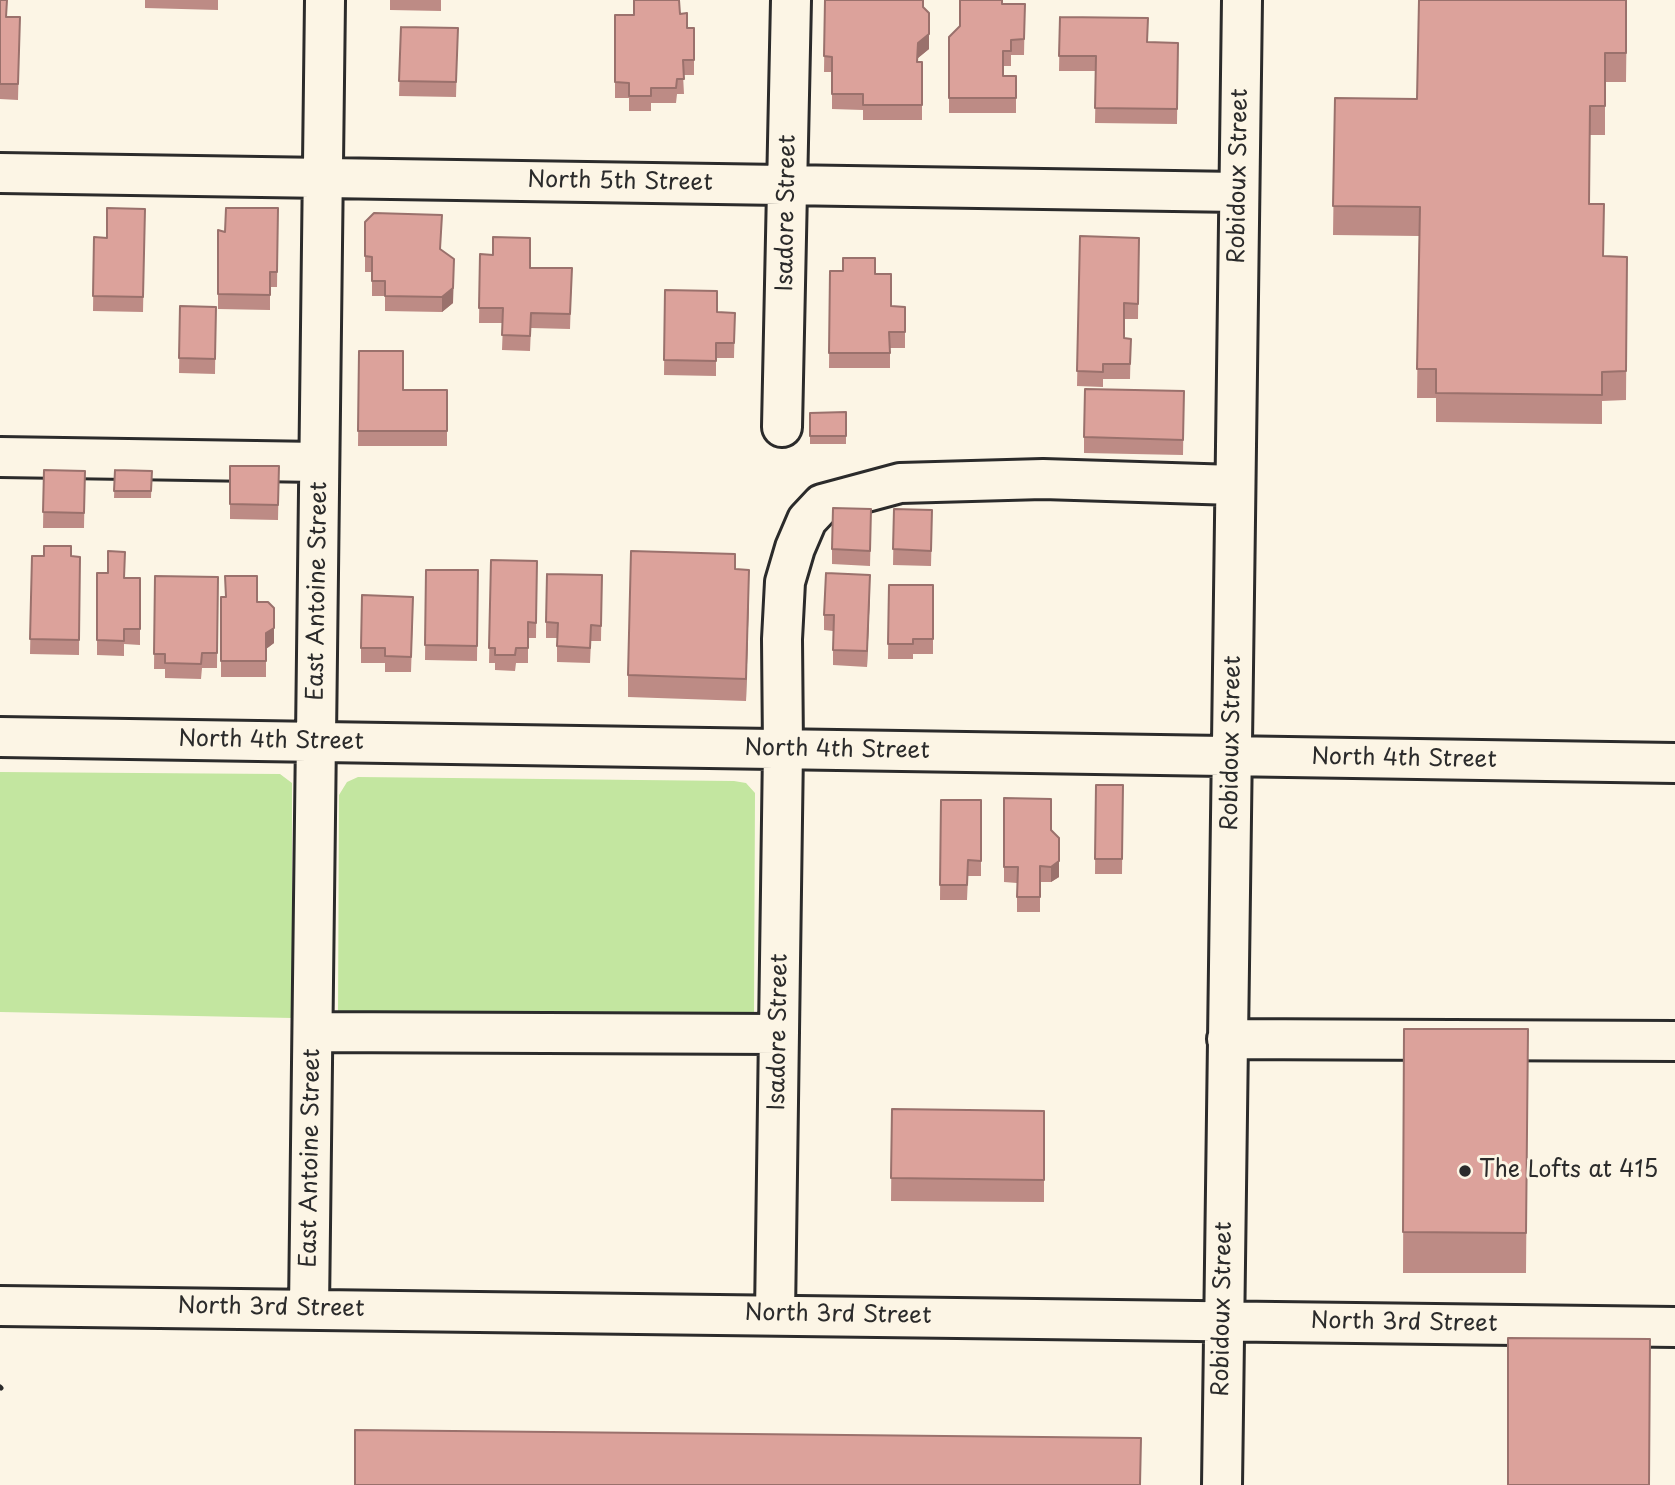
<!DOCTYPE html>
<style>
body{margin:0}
canvas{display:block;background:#fcf5e5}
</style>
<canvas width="1675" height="1485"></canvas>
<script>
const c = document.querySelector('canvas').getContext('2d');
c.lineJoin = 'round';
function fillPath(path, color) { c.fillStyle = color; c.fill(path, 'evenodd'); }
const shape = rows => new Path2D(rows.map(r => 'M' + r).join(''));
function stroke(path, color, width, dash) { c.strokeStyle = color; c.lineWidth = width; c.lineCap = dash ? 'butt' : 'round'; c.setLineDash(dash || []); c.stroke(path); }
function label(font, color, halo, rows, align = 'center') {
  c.font = font + ' "Playpen Sans",sans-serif'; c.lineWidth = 6; c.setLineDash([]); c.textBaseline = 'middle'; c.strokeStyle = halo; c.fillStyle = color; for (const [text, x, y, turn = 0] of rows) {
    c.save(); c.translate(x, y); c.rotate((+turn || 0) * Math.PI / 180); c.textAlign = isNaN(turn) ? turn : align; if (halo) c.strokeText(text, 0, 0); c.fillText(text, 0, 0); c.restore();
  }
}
fillPath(shape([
 [0,772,280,774,292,783,292,1018,0,1012],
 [358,777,734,781,746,783,755,793,754,1019,338,1013,339,795,347,782]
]), '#c3e6a0');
const minor = shape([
 [0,173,1239,192],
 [782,427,791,0],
 [0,457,319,462],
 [0,737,1675,763],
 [313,1032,779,1034],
 [1227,1039,1675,1041],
 [0,1306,1675,1327],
 [309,1309,325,0],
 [775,1314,783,749,782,639,785,582,795,548,807,520,822,504,900,483,1043,479,1235,485],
 [1222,1485,1242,0]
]);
stroke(minor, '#2b2b2b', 44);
stroke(minor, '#fcf5e5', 38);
stroke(shape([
 [0,1387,1,1388]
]), '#2b2b2b', 5);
fillPath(shape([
 [0,0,7,17,20,17,18,100,0,99],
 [145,0,218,0,218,10,145,8],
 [390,0,441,0,441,11,390,10],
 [825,0,923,7,929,49,918,58,917,62,922,62,922,120,863,120,863,110,832,109,832,72,824,72],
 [1627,0,1626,82,1605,82,1605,135,1590,135,1589,204,1604,256,1627,257,1626,400,1602,401,1602,424,1436,422,1436,398,1417,398,1419,236,1333,235,1335,98,1417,99],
 [1002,4,1025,4,1024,55,1011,55,1011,66,1003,66,1003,76,1016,76,1016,113,949,113,949,37],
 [680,14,687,28,694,28,694,75,683,75,684,94,677,94,676,103,651,103,651,111,629,111,629,98,615,98,615,15],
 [1060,17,1148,42,1178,43,1177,124,1095,123,1096,71,1059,71],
 [401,27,458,28,456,97,399,96],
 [278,208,277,287,270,287,270,310,218,309,218,230,225,232],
 [145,209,143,312,93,311,94,237,107,238],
 [365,222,441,250,453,303,442,312,385,311,385,296,372,296,372,272,365,272],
 [1080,236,1139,238,1138,319,1124,319,1124,338,1131,339,1130,379,1103,379,1103,387,1077,386],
 [480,254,530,268,572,268,570,329,531,328,530,351,502,350,503,323,479,323],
 [830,271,875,274,891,306,905,307,905,348,890,348,890,368,829,368],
 [665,290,717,312,735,313,734,358,716,358,716,376,664,375],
 [180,306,216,307,215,374,179,373],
 [359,351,403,390,447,390,447,446,358,446],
 [1184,391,1183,455,1084,453,1084,437],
 [846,412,846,444,810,444,810,413],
 [230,466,279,466,278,520,230,519],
 [44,470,85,471,84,528,43,528],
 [115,470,152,471,151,498,114,498],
 [894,509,932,525,931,566,893,565],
 [871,524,870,566,832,564,832,549],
 [32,556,80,557,79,655,30,654],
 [491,560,537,561,536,638,528,638,528,663,516,663,515,671,495,670,495,663,489,663],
 [735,569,749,592,746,701,628,697,628,675],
 [426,570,478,570,477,661,425,660],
 [97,573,125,578,140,578,140,645,124,644,124,656,97,655],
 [602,575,601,641,591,641,590,663,557,662,557,638,546,638,546,622],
 [155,576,218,577,217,668,202,668,201,679,165,678,165,669,154,669],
 [889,585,933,585,933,654,913,654,913,659,888,659],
 [870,590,867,667,833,665,833,631,824,630,824,615],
 [221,597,257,602,274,643,266,649,266,677,221,677],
 [413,612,411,672,385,672,385,663,361,663,361,648],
 [1096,785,1123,785,1122,874,1095,874],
 [1004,798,1051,830,1059,877,1051,882,1040,882,1040,912,1017,912,1017,883,1004,882],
 [941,800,981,800,981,876,968,876,967,900,940,900],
 [1404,1029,1528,1029,1526,1273,1403,1273],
 [892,1109,1044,1111,1044,1202,891,1201]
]), '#bd8b85');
fillPath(shape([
 [929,34,929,49,918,58,918,43],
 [454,274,453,303,442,312,442,297],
 [749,570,749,592,746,701,746,679],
 [870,575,870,590,867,667,867,651],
 [274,628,274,643,266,649,266,633],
 [1059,861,1059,877,1051,882,1051,867]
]), '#9a716c');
const building = shape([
 [0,0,7,0,6,17,20,17,18,84,0,84,0,0],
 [634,0,679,0,680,14,687,13,687,28,694,28,694,60,683,60,684,79,677,79,676,88,651,88,651,96,629,96,629,83,615,82,615,15,634,15,634,0],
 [825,0,923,0,923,7,929,13,929,34,918,43,917,62,922,62,922,105,863,105,863,94,832,94,832,57,824,56,825,0],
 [960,0,1002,0,1002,4,1025,4,1024,39,1011,40,1011,51,1003,51,1003,76,1016,76,1016,98,949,98,949,37,960,26,960,0],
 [1419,0,1626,0,1626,53,1605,53,1605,106,1590,106,1589,204,1604,204,1603,256,1627,257,1626,371,1602,372,1602,395,1436,393,1436,369,1417,369,1420,207,1333,206,1335,98,1417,99,1419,0],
 [1060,17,1148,18,1147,42,1178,43,1177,109,1095,108,1096,56,1059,56,1060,17],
 [401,27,458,28,456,82,399,81,401,27],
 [107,208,145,209,143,297,93,296,94,237,107,238,107,208],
 [226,208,278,208,277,272,270,272,270,295,218,294,218,230,225,232,226,208],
 [374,213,442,215,440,249,454,259,453,288,442,297,385,296,385,281,372,281,372,257,365,256,365,222,374,213],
 [1080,236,1139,238,1138,304,1124,303,1124,338,1131,339,1130,364,1103,364,1103,372,1077,371,1080,236],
 [493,237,530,238,530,268,572,268,570,314,531,313,530,336,502,335,503,308,479,308,480,254,493,255,493,237],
 [843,258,875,258,875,274,891,274,891,306,905,307,905,332,889,332,890,353,829,353,830,271,843,271,843,258],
 [665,290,717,291,717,312,735,313,734,343,716,343,716,361,664,360,665,290],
 [180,306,216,307,215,359,179,358,180,306],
 [359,351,403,351,403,390,447,390,447,431,358,431,359,351],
 [1085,389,1184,391,1183,440,1084,437,1085,389],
 [846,412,846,436,810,436,810,413,846,412],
 [230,466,279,466,278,505,230,504,230,466],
 [44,470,85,471,84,513,43,512,44,470],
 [115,470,152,471,151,491,114,491,115,470],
 [833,508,871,509,870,551,832,549,833,508],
 [894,509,932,510,931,551,893,549,894,509],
 [44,546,71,546,71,556,80,557,79,640,30,639,32,556,44,556,44,546],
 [108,551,125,552,124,578,140,578,140,629,124,629,124,641,97,640,97,573,108,573,108,551],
 [631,551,735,554,735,569,749,570,746,679,628,675,631,551],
 [491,560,537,561,536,623,528,622,528,648,516,648,515,655,495,655,495,648,489,648,491,560],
 [426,570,478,570,477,646,425,645,426,570],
 [826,573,870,575,867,651,833,650,834,615,824,615,826,573],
 [547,574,602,575,601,626,591,625,590,648,557,646,558,623,546,622,547,574],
 [155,576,218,577,217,653,202,653,201,664,165,663,165,654,154,654,155,576],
 [225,576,257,576,257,602,268,602,274,608,274,628,266,633,266,661,221,661,221,597,226,597,225,576],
 [889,585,933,585,933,639,913,639,913,644,888,644,889,585],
 [362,595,413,597,411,657,385,656,385,648,361,648,362,595],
 [1096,785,1123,785,1122,859,1095,859,1096,785],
 [1004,798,1051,799,1051,830,1059,838,1059,861,1051,867,1040,866,1040,897,1017,897,1018,867,1004,867,1004,798],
 [941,800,981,800,981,861,968,860,967,885,940,885,941,800],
 [1404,1029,1528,1029,1526,1233,1403,1232,1404,1029],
 [892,1109,1044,1111,1044,1180,891,1178,892,1109],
 [1508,1338,1650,1339,1649,1485,1508,1485,1508,1338],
 [355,1430,1141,1438,1140,1485,355,1485,355,1430]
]);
fillPath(building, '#dca29b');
stroke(building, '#9a716c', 2);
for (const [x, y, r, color] of [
 [1465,1171,7,"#2b2b2b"]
]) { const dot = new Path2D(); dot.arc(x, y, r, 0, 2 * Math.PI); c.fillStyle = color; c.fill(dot); stroke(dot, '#fcf5e5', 2.5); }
label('23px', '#2b2b2b', '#fcf5e5', [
 ["Robidoux Street",1239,176,-89],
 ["North 5th Street",620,182,1],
 ["Isadore Street",787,213,-89],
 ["East Antoine Street",318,591,-89],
 ["North 4th Street",271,741,1],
 ["Robidoux Street",1232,743,-89],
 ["North 4th Street",837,750,1],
 ["North 4th Street",1404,759,1],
 ["Isadore Street",779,1032,-89],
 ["East Antoine Street",311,1158,-89],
 ["North 3rd Street",271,1308,1],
 ["Robidoux Street",1223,1309,-89],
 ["North 3rd Street",838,1315,1],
 ["North 3rd Street",1404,1323,1]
]);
label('23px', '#2b2b2b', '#fcf5e5', [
 ["The Lofts at 415",1479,1171]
], 'left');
</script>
